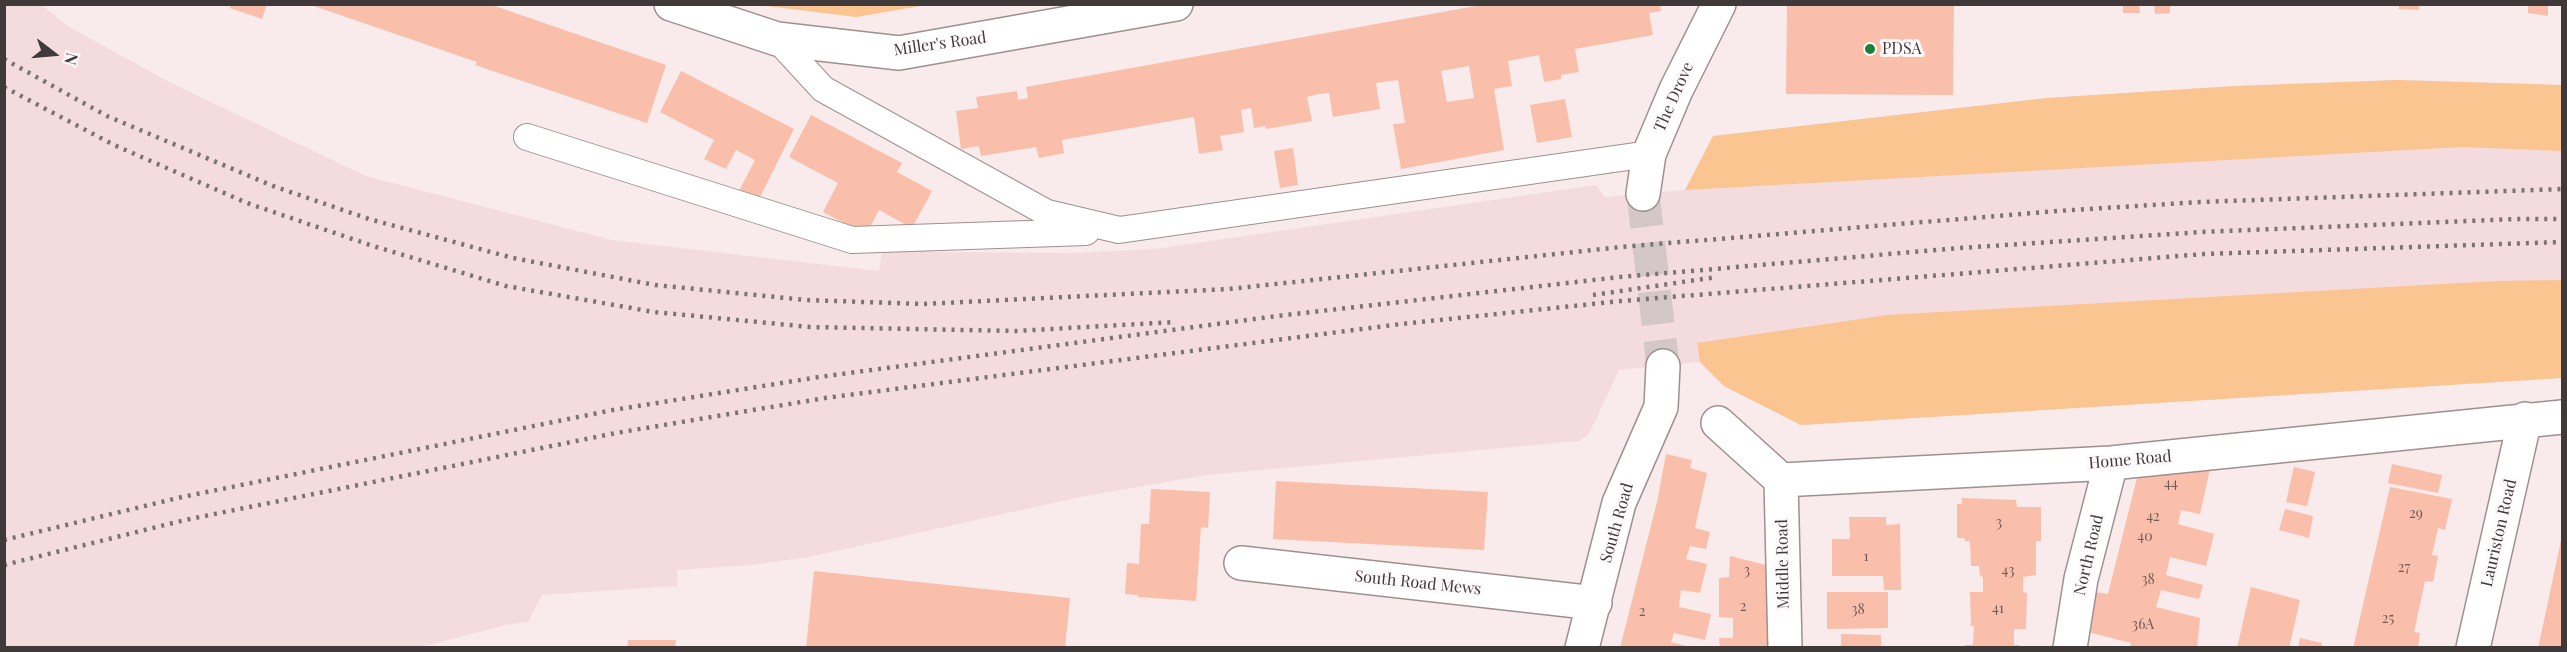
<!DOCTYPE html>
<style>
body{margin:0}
#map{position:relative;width:2567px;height:652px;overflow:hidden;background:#f9eaeb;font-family:"Playfair Display",serif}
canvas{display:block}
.frame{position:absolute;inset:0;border:6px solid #3f3939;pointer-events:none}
.north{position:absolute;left:24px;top:24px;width:60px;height:60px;-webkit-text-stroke:4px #fefafb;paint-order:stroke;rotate:106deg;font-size:16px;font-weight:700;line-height:24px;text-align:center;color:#3f3939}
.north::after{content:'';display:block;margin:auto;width:21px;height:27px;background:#3f3939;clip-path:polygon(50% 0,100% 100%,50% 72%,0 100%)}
</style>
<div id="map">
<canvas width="2567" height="652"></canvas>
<div class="frame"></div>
<div class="north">N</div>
</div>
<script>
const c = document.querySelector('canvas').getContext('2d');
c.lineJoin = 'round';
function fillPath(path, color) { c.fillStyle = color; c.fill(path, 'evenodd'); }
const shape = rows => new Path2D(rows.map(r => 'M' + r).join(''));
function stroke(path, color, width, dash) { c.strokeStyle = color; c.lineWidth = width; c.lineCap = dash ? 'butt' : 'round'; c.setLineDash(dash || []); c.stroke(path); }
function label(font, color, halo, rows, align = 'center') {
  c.font = font + ' "Playfair Display",serif'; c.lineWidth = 6; c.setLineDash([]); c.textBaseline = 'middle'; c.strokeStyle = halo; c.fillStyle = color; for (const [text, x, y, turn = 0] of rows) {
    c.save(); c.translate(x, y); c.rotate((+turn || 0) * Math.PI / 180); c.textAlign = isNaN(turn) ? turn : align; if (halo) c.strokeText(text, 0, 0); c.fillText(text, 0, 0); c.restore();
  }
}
fillPath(shape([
 [4,5,41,5,71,28,173,84,366,176,612,240,879,271,883,245,935,252,1072,253,1155,249,1596,185,1605,197,1685,190,1713,136,2047,98,2236,86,2398,80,2562,85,2562,378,1801,425,1724,386,1700,362,1619,370,1589,434,1579,441,1207,475,1080,497,809,557,752,565,677,570,677,586,542,595,528,622,506,625,421,647,5,647]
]), '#f4dcde');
fillPath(shape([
 [759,5,926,5,856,17],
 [2398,80,2562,85,2562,151,2462,147,1685,190,1713,136,2047,98,2236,86],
 [2562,280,2562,378,1801,425,1724,386,1700,362,1697,343,1887,315,2495,281]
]), '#fac590');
fillPath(shape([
 [231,4,267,4,262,19,230,8],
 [308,4,489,4,666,65,647,123,475,65,477,62],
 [1487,4,1660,4,1661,11,1649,13,1653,35,1575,49,1579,72,1561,75,1561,79,1544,82,1539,55,1508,61,1512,86,1494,89,1504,150,1401,169,1393,124,1405,123,1398,80,1376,83,1380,109,1333,117,1329,93,1319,94,1307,97,1312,121,1266,129,1265,126,1254,128,1251,108,1241,110,1244,132,1220,136,1223,150,1199,154,1194,117,1062,140,1064,153,1039,158,1036,147,981,156,979,146,961,149,956,111,978,108,976,97,1017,91,1018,100,1028,98,1026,87],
 [1469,66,1474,98,1447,102,1441,71],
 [1787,4,1954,4,1953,95,1786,94],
 [2123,4,2139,4,2140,13,2123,13],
 [2154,4,2170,4,2170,13,2155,14],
 [2399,4,2419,4,2419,10,2399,9],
 [2528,4,2548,4,2548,16,2528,13],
 [681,71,794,129,758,201,739,191,755,160,736,150,726,169,704,159,714,140,660,112],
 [1565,99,1572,137,1537,143,1530,105],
 [811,115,902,163,897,172,932,191,912,228,879,210,866,235,823,212,838,183,789,157],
 [1293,148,1298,185,1280,188,1274,151],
 [1666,454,1692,460,1690,468,1707,473,1695,528,1710,532,1706,549,1690,546,1686,559,1707,564,1700,593,1681,590,1679,607,1711,614,1705,640,1674,633,1671,642,1694,648,1620,648,1657,502],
 [2392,464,2442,475,2438,493,2388,483],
 [2294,467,2315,472,2307,506,2286,502],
 [2210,469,2200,514,2181,510,2178,524,2214,534,2206,566,2170,557,2166,575,2203,585,2199,599,2161,590,2156,607,2200,618,2197,648,2130,648,2131,643,2084,631,2095,592,2108,594,2139,470],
 [1276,481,1488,492,1484,550,1273,539],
 [2390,487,2452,499,2445,530,2438,528,2432,555,2438,556,2433,582,2425,581,2414,632,2420,633,2418,648,2353,648],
 [1151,489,1210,492,1208,528,1201,527,1196,601,1138,597,1138,595,1125,594,1127,563,1139,564,1141,524,1149,524],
 [1962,498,2016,500,2017,507,2041,507,2041,541,2036,541,2036,575,2023,577,2023,592,2027,593,2026,629,2014,629,2014,645,2019,645,2019,648,1965,648,1965,645,1973,645,1974,626,1971,626,1970,592,1983,592,1983,577,1980,576,1979,566,1971,566,1970,541,1965,541,1964,538,1957,538,1957,504,1962,504],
 [2285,509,2313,516,2309,538,2279,530],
 [1849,517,1886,517,1886,525,1900,524,1901,590,1884,590,1883,576,1832,576,1832,539,1850,539],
 [2561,540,2562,648,2538,648,2548,602],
 [1730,556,1766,565,1768,648,1720,648,1719,638,1733,638,1733,618,1719,617,1719,578,1729,577],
 [814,571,1070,598,1065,648,806,648],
 [2251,587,2300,600,2289,648,2237,648],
 [1827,592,1888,592,1888,628,1827,629],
 [1841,634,1881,635,1881,648,1841,648],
 [2300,638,2322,643,2321,648,2298,648],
 [628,640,676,640,675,648,628,648]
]), '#fabfab');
stroke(shape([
 [1643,194,1663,366]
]), '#d4c7c7', 33, [33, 16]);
const lane = shape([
 [777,39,823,89,1047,213,1119,230,1649,154],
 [527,137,852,240,1086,232]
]);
const street = shape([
 [671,4,777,39,899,53,1176,4],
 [1643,194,1649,154,1676,90,1719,4],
 [1718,423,1781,480,2111,463,2562,417],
 [1781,480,1785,648],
 [1241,563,1595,603],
 [1582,648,1619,503,1661,407,1663,366],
 [2070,648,2081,579,2111,463],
 [2473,648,2525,419]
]);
stroke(lane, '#9e9091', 28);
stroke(street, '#9e9091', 36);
stroke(lane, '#fff', 26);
stroke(street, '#fff', 33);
stroke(shape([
 [4,59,107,116,273,186,369,219,513,258,655,285,806,300,923,304,1229,289,1621,247,2057,211,2200,202,2562,189],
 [4,87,114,145,247,203,370,245,506,286,654,312,810,327,1016,331,1175,322],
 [1593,295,1717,277],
 [4,540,182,497,613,410,819,377,1277,316,1620,277,1960,248,2202,232,2516,219,2562,219],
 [4,565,185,520,616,433,825,398,1401,324,1621,301,2204,254,2562,242]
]), '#7b7273', 4.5, [3, 6]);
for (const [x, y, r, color] of [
 [1870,49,6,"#1a8136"]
]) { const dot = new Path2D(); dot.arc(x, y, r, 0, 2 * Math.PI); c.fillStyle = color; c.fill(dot); stroke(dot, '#fefafb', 2); }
label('14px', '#6e5a56', null, [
 ["44",2171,484],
 ["29",2416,514],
 ["42",2153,517],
 ["3",1999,523],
 ["40",2145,537],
 ["1",1866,557],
 ["27",2404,568],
 ["3",1747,571],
 ["43",2008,571],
 ["38",2148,580],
 ["2",1743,607],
 ["41",1998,609],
 ["38",1858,610],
 ["2",1642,612],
 ["25",2388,619],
 ["36A",2143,625]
]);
label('16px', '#3f3939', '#fefafb', [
 ["Miller's Road",940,44,-8],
 ["The Drove",1674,97,-66],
 ["Home Road",2130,460,-5],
 ["South Road",1617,523,-74],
 ["Lauriston Road",2499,533,-77],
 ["North Road",2089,555,-77],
 ["Middle Road",1783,564,-91],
 ["South Road Mews",1418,583,6]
]);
label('16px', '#3f3939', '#fefafb', [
 ["PDSA",1882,49]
], 'left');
</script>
